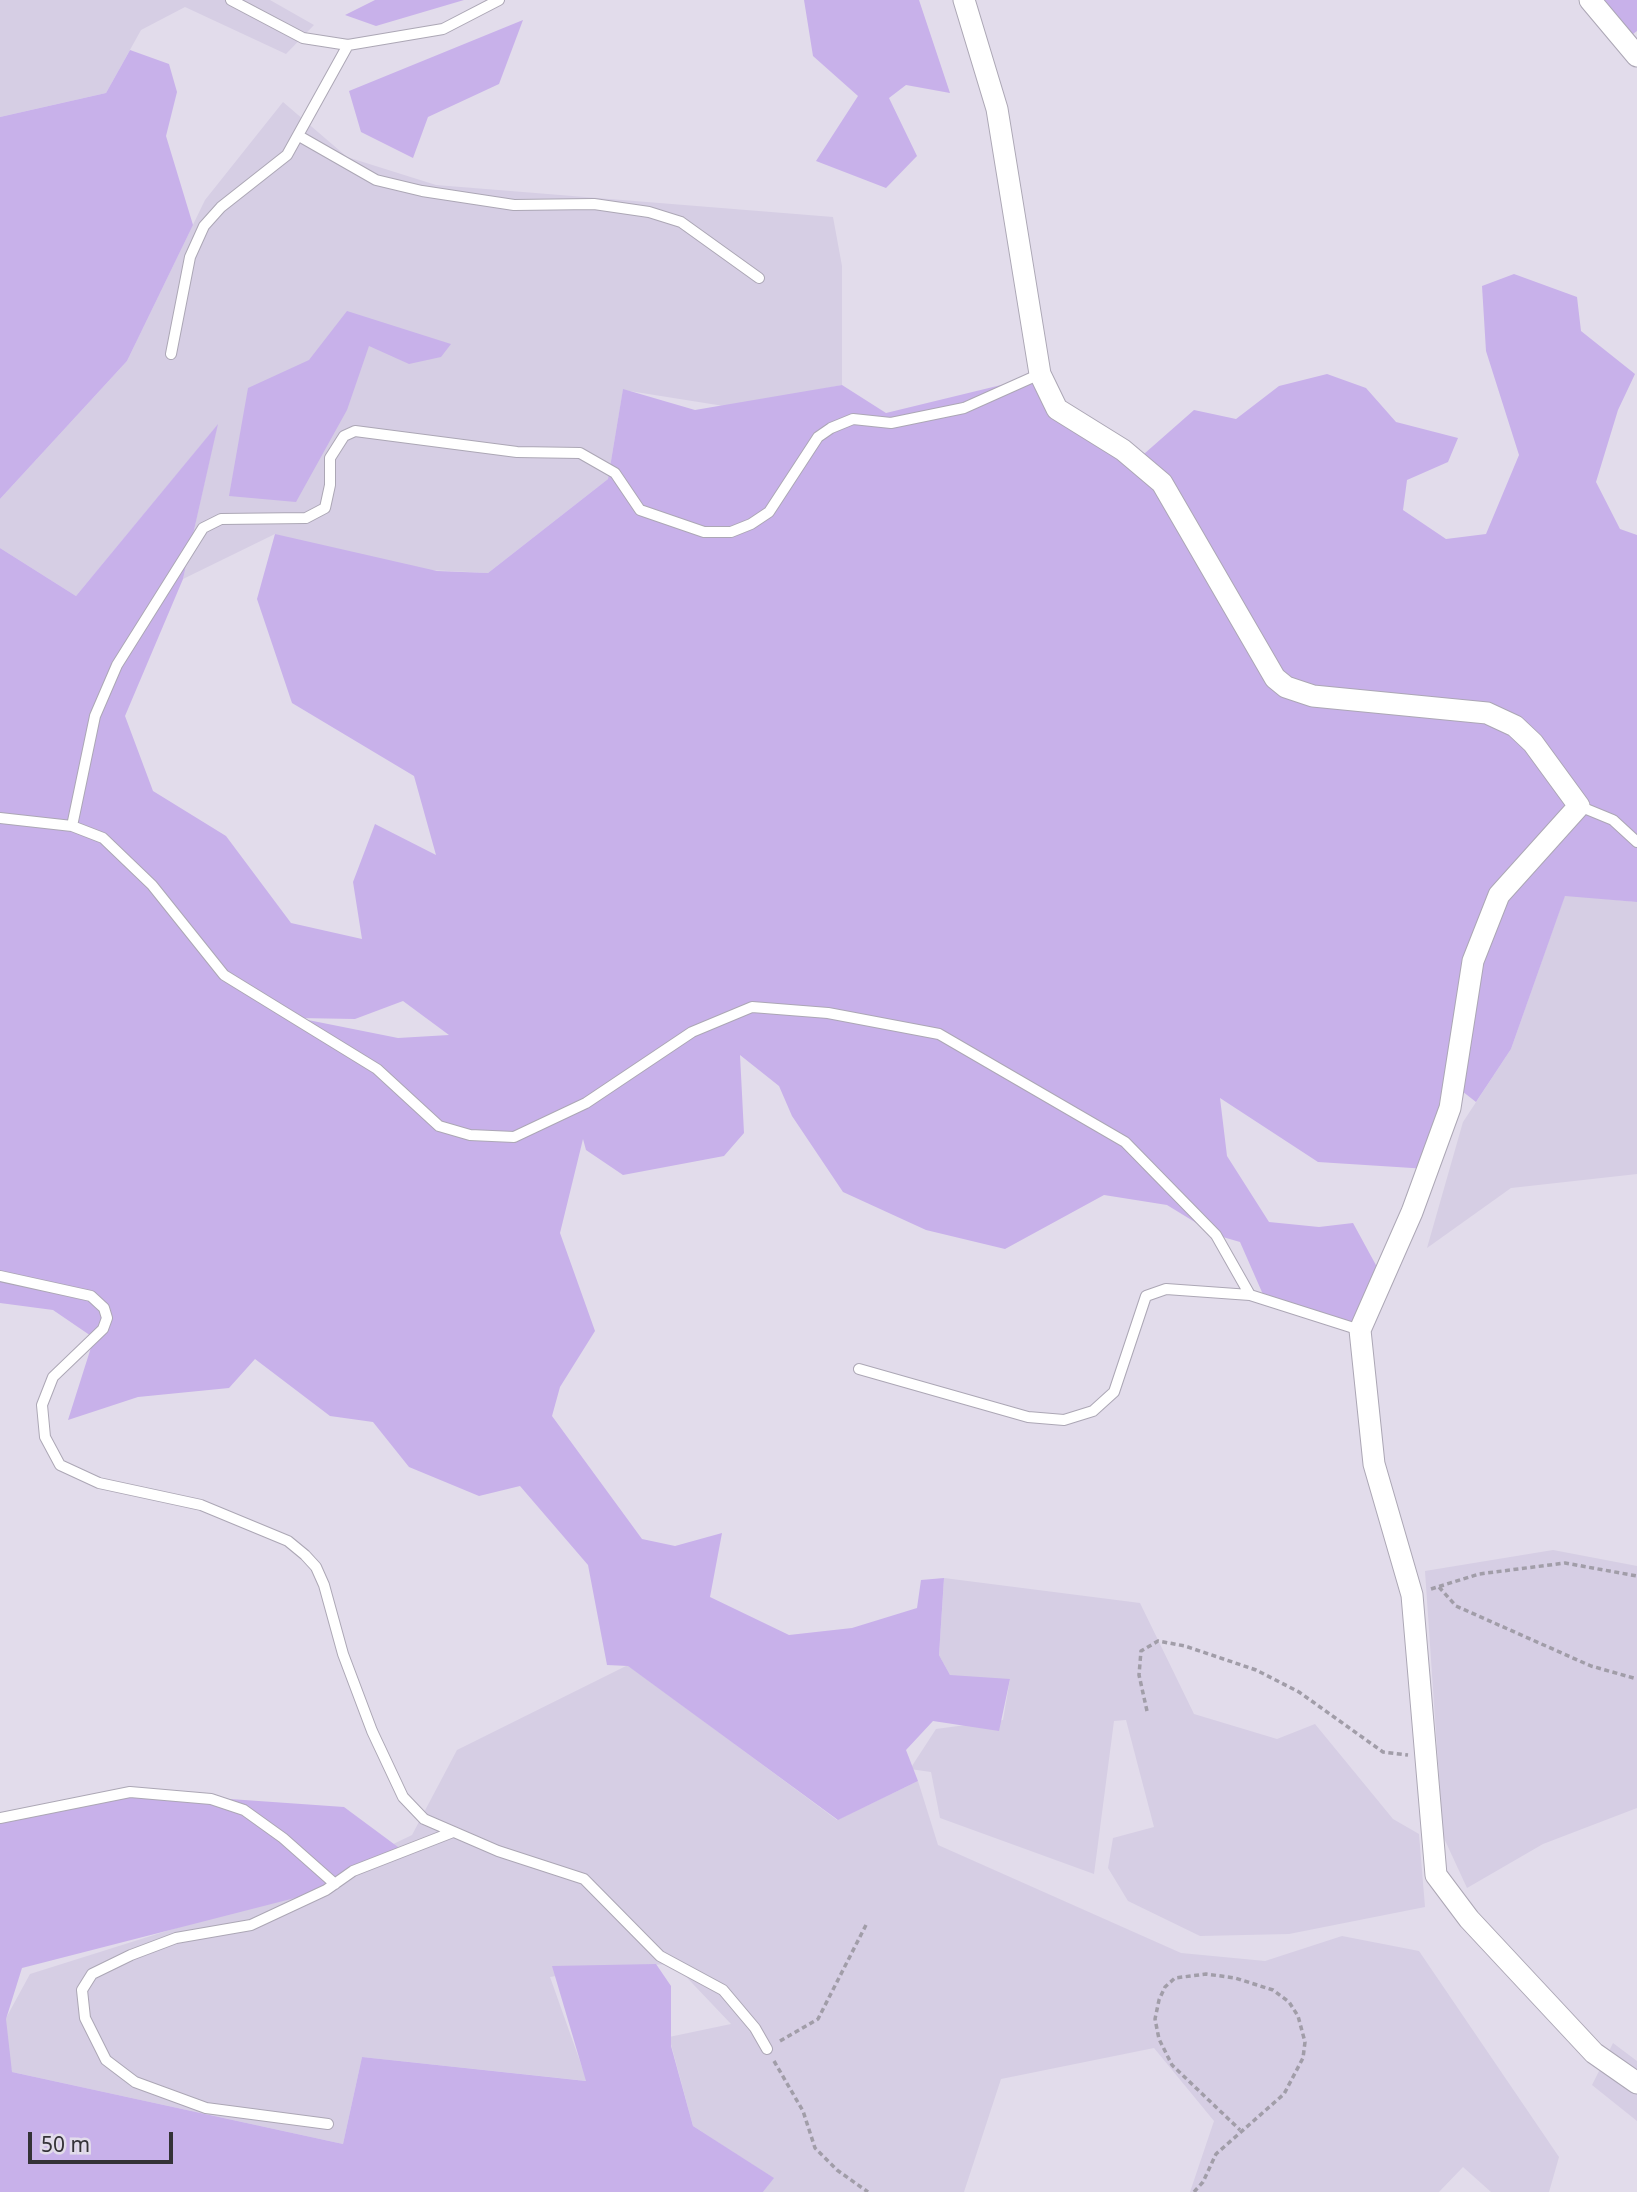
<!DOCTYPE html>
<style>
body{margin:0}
#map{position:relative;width:1637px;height:2192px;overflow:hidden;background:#e2dceb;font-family:"Noto Sans",sans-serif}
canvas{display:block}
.scale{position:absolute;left:28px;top:2132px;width:145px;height:32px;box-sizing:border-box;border:4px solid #343237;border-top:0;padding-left:9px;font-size:21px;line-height:24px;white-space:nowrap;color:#343237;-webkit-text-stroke:5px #e2dceb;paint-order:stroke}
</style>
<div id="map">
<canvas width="1637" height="2192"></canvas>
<div class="scale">50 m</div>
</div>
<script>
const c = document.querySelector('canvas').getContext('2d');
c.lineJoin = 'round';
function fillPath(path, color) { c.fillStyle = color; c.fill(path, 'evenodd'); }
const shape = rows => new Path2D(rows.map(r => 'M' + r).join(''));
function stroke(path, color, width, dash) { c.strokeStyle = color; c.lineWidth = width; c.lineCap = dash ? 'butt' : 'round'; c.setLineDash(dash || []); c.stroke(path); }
fillPath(shape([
 [0,0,270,0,314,25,286,54,185,7,141,30,106,93,0,117],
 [283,102,347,157,436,185,833,217,842,266,842,385,730,407,623,390,608,479,488,573,331,565,275,534,183,579,217,426,76,596,0,548,0,499,127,361,205,200],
 [1565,895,1637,902,1637,1174,1511,1188,1427,1248,1463,1122,1511,1049],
 [1553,1550,1637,1566,1637,1808,1543,1844,1467,1888,1443,1836,1425,1571],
 [944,1578,1140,1603,1194,1714,1277,1739,1315,1724,1393,1819,1419,1834,1425,1907,1289,1934,1200,1936,1128,1901,1108,1868,1113,1838,1154,1827,1126,1720,1114,1721,1094,1874,940,1818,931,1772,910,1769,936,1729,1003,1720,1010,1679,956,1686,939,1655],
 [628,1665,837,1820,918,1781,938,1845,1181,1953,1265,1961,1342,1936,1419,1951,1559,2157,1549,2192,1491,2192,1463,2167,1439,2192,1190,2192,1214,2121,1154,2048,1001,2079,964,2192,763,2192,773,2178,693,2126,669,2037,731,2024,674,1964,616,1966,550,1977,587,2081,362,2057,343,2144,12,2072,0,2029,30,1974,300,1889,412,1835,457,1750],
 [1613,2043,1637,2061,1637,2121,1592,2085]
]), '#d6cee4');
fillPath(shape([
 [375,0,464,0,376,26,345,15],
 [804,0,919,0,950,93,906,85,889,98,917,156,886,188,816,161,858,96,813,56],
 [1590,0,1637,0,1637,31,1624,41],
 [523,20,499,84,428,117,413,158,361,132,349,91],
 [130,50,169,64,177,92,166,136,193,225,127,361,0,499,0,117,106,93],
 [1514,274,1577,297,1581,331,1635,374,1618,410,1596,482,1620,529,1637,535,1637,902,1565,896,1511,1049,1476,1102,1444,1077,1428,1169,1318,1162,1220,1098,1227,1156,1269,1222,1319,1227,1353,1223,1383,1278,1360,1330,1265,1299,1240,1242,1216,1235,1167,1205,1104,1195,1005,1249,926,1230,843,1192,792,1116,779,1086,740,1055,744,1133,724,1156,623,1175,586,1150,583,1139,560,1233,595,1331,560,1387,552,1416,642,1539,675,1546,722,1533,710,1597,789,1635,852,1628,917,1608,921,1580,944,1578,939,1655,950,1675,1010,1679,999,1731,933,1721,906,1750,918,1781,838,1820,628,1666,607,1665,588,1565,520,1486,479,1496,409,1467,373,1422,330,1416,255,1359,229,1388,138,1397,68,1420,94,1338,53,1310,0,1303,0,548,76,596,218,424,183,579,125,716,153,791,226,836,291,923,362,939,353,882,375,824,436,855,414,776,292,703,257,599,275,534,437,571,488,573,608,479,623,389,695,410,842,385,886,413,1030,378,1136,461,1194,410,1236,419,1279,386,1327,374,1366,388,1396,422,1458,438,1448,462,1407,480,1403,510,1446,539,1486,534,1519,455,1486,351,1482,286],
 [403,1001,449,1035,398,1038,298,1018,355,1019],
 [347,311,451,344,441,357,409,364,369,346,347,410,296,502,229,496,248,388,309,360],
 [130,1792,344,1807,402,1850,326,1890,22,1968,6,2019,12,2072,343,2144,362,2057,586,2081,552,1966,656,1964,671,1986,671,2046,693,2126,774,2178,763,2192,0,2192,0,1817]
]), '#c8b1ea');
const lane = shape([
 [231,0,303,38,348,45,443,29,499,0],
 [299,136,376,180,422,191,514,205,594,204,649,212,681,222,759,278],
 [171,354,190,257,204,226,221,207,287,155,348,45],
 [1040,374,964,408,891,423,853,419,831,428,818,437,769,512,751,524,731,532,704,532,640,510,615,473,580,453,517,452,355,431,344,436,330,458,330,485,325,508,306,518,221,519,203,528,117,665,95,716,72,826,103,838,152,885,224,975,377,1069,439,1126,470,1135,514,1137,586,1103,692,1032,752,1007,828,1013,939,1034,1125,1142,1216,1235,1250,1295,1360,1330],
 [1579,806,1613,820,1637,842],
 [0,818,72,826],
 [0,1276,91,1296,104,1308,107,1318,103,1329,53,1377,42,1405,45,1437,60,1465,99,1483,201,1505,288,1541,305,1555,316,1567,324,1585,343,1654,372,1731,403,1797,424,1819,498,1851,584,1879,660,1956,723,1990,755,2028,767,2049],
 [859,1369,1028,1417,1064,1420,1093,1411,1114,1392,1146,1296,1166,1289,1250,1295],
 [0,1818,130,1792,211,1799,244,1810,283,1838,335,1884],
 [328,2124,206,2108,135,2082,106,2060,85,2018,82,1990,92,1974,131,1955,176,1938,251,1925,326,1890,353,1871,453,1832]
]);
const street = shape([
 [964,0,997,109,1040,374,1057,409,1123,450,1162,483,1275,678,1286,687,1313,696,1487,713,1515,726,1533,743,1579,806,1499,895,1473,961,1450,1108,1412,1212,1360,1330,1374,1464,1412,1595,1436,1875,1469,1919,1594,2053,1637,2083],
 [1590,0,1637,56]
]);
stroke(lane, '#aca7b5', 12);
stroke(street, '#aca7b5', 23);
stroke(shape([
 [1439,1587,1456,1606,1591,1666,1637,1679],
 [1431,1589,1479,1574,1565,1563,1637,1576],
 [1147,1711,1139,1675,1141,1651,1158,1641,1185,1646,1256,1670,1299,1692,1383,1752,1408,1755],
 [780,2041,818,2019,866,1925],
 [774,2061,803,2111,815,2148,837,2170,868,2192],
 [1194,2192,1203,2182,1216,2154,1284,2094,1303,2058,1305,2042,1298,2016,1289,2002,1273,1990,1235,1978,1206,1974,1175,1978,1165,1987,1159,2000,1155,2019,1159,2039,1172,2065,1240,2130]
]), '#a19da8', 3.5, [5, 3.5]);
stroke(lane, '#fff', 10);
stroke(street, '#fff', 21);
</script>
